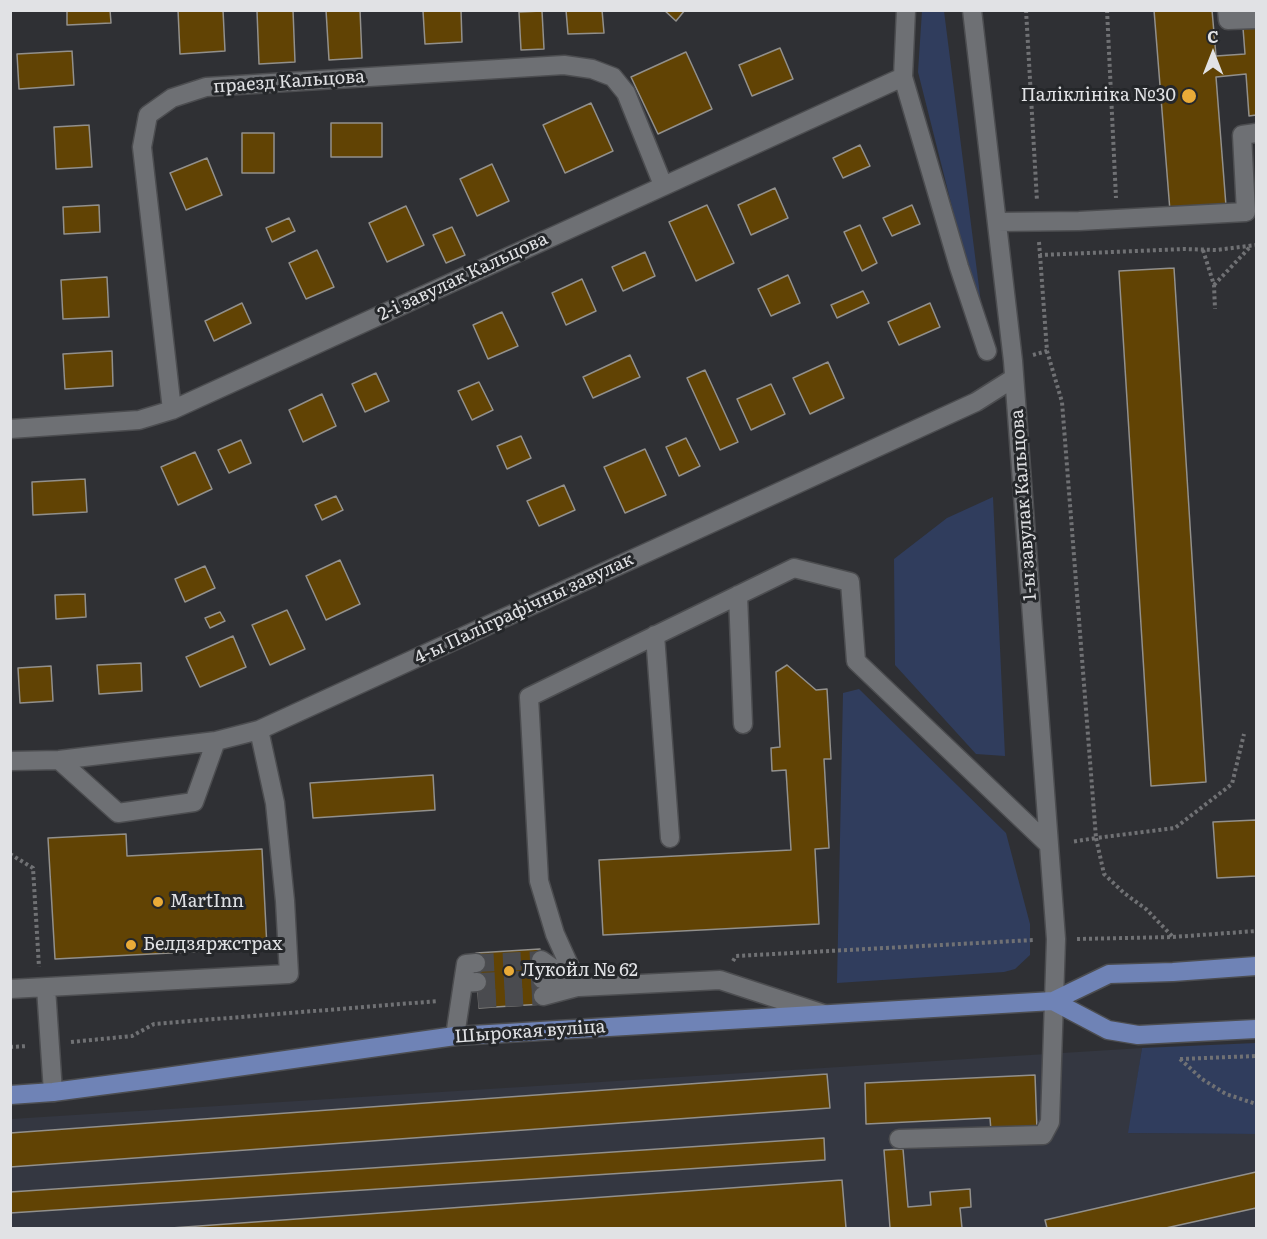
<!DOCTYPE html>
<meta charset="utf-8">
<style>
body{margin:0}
#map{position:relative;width:1267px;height:1239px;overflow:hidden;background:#2f3034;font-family:Literata,serif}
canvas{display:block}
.frame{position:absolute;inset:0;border:12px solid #e1e2e5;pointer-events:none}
.north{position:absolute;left:1183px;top:24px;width:60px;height:60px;-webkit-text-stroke:4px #25272a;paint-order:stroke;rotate:0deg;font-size:16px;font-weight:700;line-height:24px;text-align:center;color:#e1e2e5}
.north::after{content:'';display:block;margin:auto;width:21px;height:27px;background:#e1e2e5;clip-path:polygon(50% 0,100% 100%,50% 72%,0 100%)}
</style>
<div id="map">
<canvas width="1267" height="1239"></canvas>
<div class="frame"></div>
<div class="north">С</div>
</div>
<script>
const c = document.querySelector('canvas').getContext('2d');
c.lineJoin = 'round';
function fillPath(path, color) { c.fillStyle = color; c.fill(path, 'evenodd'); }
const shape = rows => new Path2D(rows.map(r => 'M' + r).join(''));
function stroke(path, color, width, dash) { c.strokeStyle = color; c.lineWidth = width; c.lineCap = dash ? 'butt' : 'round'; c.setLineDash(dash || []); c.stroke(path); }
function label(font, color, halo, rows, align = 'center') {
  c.font = font + ' Literata,serif'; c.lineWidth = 6; c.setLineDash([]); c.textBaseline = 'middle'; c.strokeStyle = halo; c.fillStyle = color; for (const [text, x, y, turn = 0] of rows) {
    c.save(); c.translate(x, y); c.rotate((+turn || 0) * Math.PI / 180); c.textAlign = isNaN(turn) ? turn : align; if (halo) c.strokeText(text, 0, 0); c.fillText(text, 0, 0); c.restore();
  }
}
fillPath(shape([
 [1142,1048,1129,1133,1256,1134,1256,1228,11,1228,11,1119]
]), '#343741');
fillPath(shape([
 [922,11,944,11,982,311,978,310,918,72],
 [993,497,1005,756,976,754,895,665,894,559,947,518],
 [859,689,1006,833,1030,924,1030,955,1015,969,1004,972,837,983,843,693],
 [1256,1043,1256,1134,1128,1133,1142,1048]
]), '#303d5d');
const building = shape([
 [67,10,110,10,111,23,67,25,67,10],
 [178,10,223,10,225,51,180,54,178,10],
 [293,10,295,62,259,64,257,11,293,10],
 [326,10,360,10,362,58,329,60,326,10],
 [461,10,462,42,425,44,423,11,461,10],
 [566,10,602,10,604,33,568,34,566,10],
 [664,10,685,10,676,21,664,10],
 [1154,10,1212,10,1216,56,1245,54,1243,28,1256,27,1256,115,1249,116,1246,74,1216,77,1226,206,1170,211,1154,10],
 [542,11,544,49,521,50,519,12,542,11],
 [780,48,793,79,752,96,739,65,780,48],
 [72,51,74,85,19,89,17,54,72,51],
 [686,52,712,109,658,134,631,77,686,52],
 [591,103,613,151,565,173,543,125,591,103],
 [331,123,382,123,382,157,331,157,331,123],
 [89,125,92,167,56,169,54,127,89,125],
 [242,133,274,133,274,173,242,173,242,133],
 [860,145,870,166,843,178,833,158,860,145],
 [207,158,222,195,186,210,170,173,207,158],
 [492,164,509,201,477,216,460,179,492,164],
 [775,188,788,218,751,235,738,205,775,188],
 [99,205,100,232,64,234,63,207,99,205],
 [707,205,734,263,696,281,669,222,707,205],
 [912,205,920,224,892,236,883,218,912,205],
 [406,206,424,245,387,262,369,223,406,206],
 [289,218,295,231,272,242,266,228,289,218],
 [860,225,877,263,862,271,844,232,860,225],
 [452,227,465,255,446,263,433,235,452,227],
 [317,250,334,287,306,299,289,263,317,250],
 [645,252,655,276,623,291,612,267,645,252],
 [1174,268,1206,782,1151,786,1119,271,1174,268],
 [788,275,800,303,771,316,758,289,788,275],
 [107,277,109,317,63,319,61,280,107,277],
 [582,279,596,311,566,325,552,293,582,279],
 [863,291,869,303,837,318,831,305,863,291],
 [242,303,251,323,214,341,205,321,242,303],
 [930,303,940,327,899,345,888,322,930,303],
 [502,312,518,346,488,359,473,325,502,312],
 [112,351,113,386,65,389,63,354,112,351],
 [630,355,640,377,593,398,583,377,630,355],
 [828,362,844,398,810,414,793,378,828,362],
 [705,370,738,442,720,450,687,378,705,370],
 [376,373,389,401,365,412,352,384,376,373],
 [479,382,493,410,472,420,458,391,479,382],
 [771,384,785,414,751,430,737,399,771,384],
 [322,394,336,426,303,442,289,410,322,394],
 [521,436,531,458,507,469,497,446,521,436],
 [686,438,700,466,679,476,666,447,686,438],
 [241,440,251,463,229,473,218,450,241,440],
 [645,449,666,495,625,513,604,467,645,449],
 [195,452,212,489,178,505,161,467,195,452],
 [85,479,87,512,33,515,32,482,85,479],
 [564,485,575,510,539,526,527,501,564,485],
 [336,496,343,510,322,520,315,505,336,496],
 [340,560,360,604,326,620,306,576,340,560],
 [205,566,215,588,185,602,175,579,205,566],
 [85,594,86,617,56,619,55,595,85,594],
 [287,610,305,649,270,665,252,625,287,610],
 [220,612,225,621,210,628,205,618,220,612],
 [233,636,246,667,200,687,186,657,233,636],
 [141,663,142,691,99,694,97,665,141,663],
 [787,665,816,690,827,689,831,759,824,759,829,848,815,849,819,924,603,935,599,860,791,850,786,770,772,771,771,748,780,747,776,672,787,665],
 [51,666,53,701,20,703,18,668,51,666],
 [433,775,435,810,313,818,310,783,433,775],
 [1256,820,1256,876,1217,878,1213,822,1256,820],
 [126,834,127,856,262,849,267,948,55,959,48,838,126,834],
 [540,949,543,1004,479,1008,476,953,540,949],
 [827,1074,830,1108,10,1167,10,1133,827,1074],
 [1035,1075,1037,1130,991,1131,990,1118,866,1124,865,1083,1035,1075],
 [824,1138,825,1160,10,1213,10,1192,824,1138],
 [903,1149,908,1207,931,1205,930,1192,970,1189,971,1207,960,1208,962,1228,890,1228,884,1150,903,1149],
 [1256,1172,1256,1208,1166,1228,1047,1228,1045,1220,1256,1172],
 [842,1180,846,1228,171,1228,842,1180]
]);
fillPath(building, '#614304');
stroke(building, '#92908c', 1.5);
stroke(shape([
 [476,963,541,960],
 [477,982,542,979],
 [478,999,543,996]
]), '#4a4b4f', 18, [18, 9]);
const minor = shape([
 [906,10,903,77,959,267,987,351],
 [1227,10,1228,20,1256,19],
 [997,222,1079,221,1246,212,1242,135,1256,133],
 [172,410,142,147,148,115,172,98,206,87,564,65,592,69,613,77,626,93,663,185],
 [10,429,139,420,172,410,903,77],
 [738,595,743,724],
 [655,635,670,838],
 [59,760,118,813,194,802,216,741],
 [10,761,59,760,216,741,259,730,976,402,1014,378],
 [541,960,570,980],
 [542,979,579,987,720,980,824,1014],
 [463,983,466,964,476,963],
 [579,987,555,934,539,881,529,697,794,568,850,582,856,661,1049,845],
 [46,988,53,1092],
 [10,989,289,974,285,901,275,803,259,730],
 [543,996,577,987],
 [455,1036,463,983,477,982],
 [899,1139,1043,1135,1050,1122,1056,939,1013,361,972,10]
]);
const major = shape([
 [1053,1001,1108,1030,1138,1035,1256,1029],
 [10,1095,53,1092,152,1079,455,1036,1053,1001,1109,974,1173,972,1256,966]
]);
stroke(minor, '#4c4d50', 21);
stroke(major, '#4c4d50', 21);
stroke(shape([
 [1026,10,1037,201],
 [1107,10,1116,198],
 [1039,242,1040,255,1184,249,1216,250,1256,245],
 [1203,250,1214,285,1215,309],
 [1040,255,1047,351,1062,402,1096,838,1071,842],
 [1214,285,1251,246],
 [1033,355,1047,351],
 [10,854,33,868,39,967],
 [1172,936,1146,909,1124,893,1104,874,1096,838,1175,828,1232,784,1244,734],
 [1077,939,1173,937,1256,931],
 [733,961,736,956,1034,940],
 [71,1042,132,1036,154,1024,438,1001],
 [10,1047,28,1046],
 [1180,1059,1202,1079,1226,1094,1256,1104],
 [1180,1059,1256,1056]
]), '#707174', 4, [3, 3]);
stroke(minor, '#6e7074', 18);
stroke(major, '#6f83b6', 18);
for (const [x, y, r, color] of [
 [1189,96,8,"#e9ab38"],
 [158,902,6,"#e9ab38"],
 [131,945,6,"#e9ab38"],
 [509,971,6,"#e9ab38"]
]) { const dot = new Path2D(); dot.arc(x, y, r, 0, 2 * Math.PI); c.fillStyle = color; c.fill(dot); stroke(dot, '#25272a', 2); }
label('18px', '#e1e2e5', '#25272a', [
 ["праезд Кальцова",289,82,-4],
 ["2-і завулак Кальцова",463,277,-25],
 ["1-ы завулак Кальцова",1024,505,-94],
 ["4-ы Паліграфічны завулак",524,609,-25],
 ["Шырокая вуліца",530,1032,-4]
]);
label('18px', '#e1e2e5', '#25272a', [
 ["Паліклініка №30",1176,96,"right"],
 ["MartInn",170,902],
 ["Белдзяржстрах",143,945],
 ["Лукойл № 62",521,971]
], 'left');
</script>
